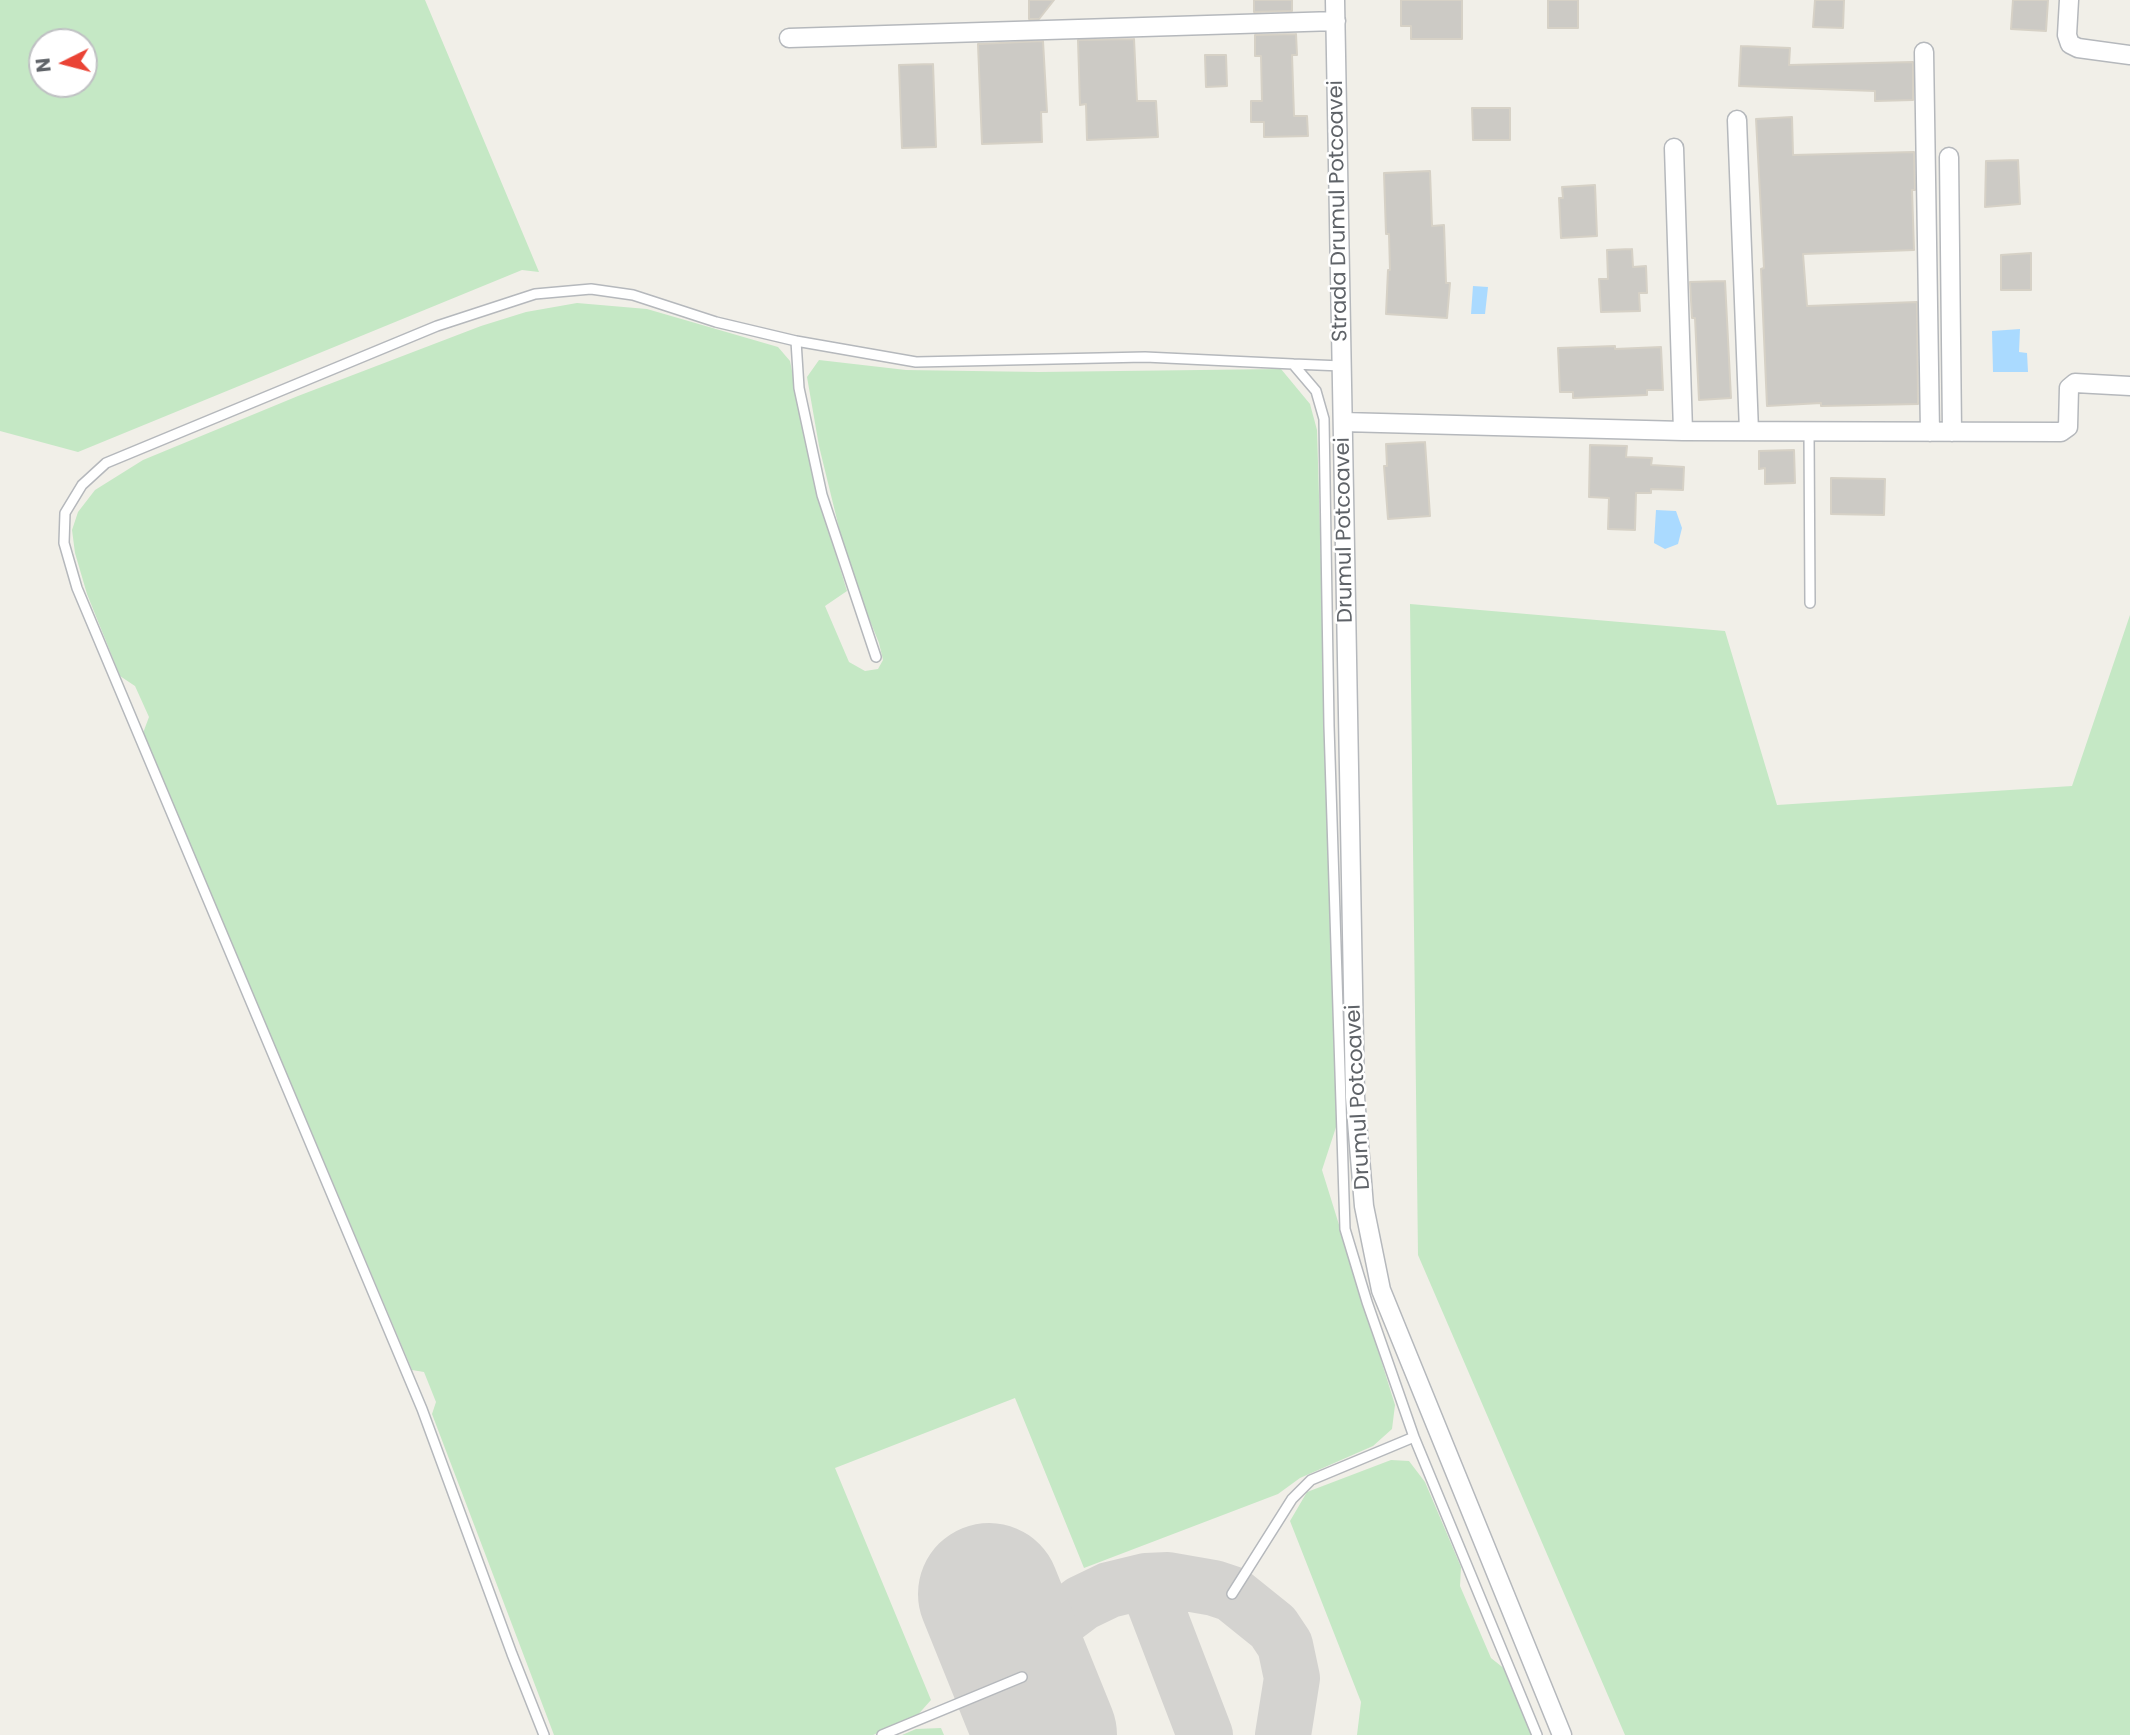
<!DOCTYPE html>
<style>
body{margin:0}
#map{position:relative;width:2130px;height:1735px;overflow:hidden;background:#f1efe8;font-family:Poppins,sans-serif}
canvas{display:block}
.north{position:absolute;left:28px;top:28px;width:70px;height:70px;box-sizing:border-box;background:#fff;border:2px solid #bfc1c3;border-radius:50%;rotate:264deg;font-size:19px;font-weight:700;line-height:28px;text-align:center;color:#5f6368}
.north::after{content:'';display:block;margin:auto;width:24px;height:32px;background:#ea4335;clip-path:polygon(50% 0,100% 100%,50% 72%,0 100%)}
</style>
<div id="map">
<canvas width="2130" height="1735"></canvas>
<div class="north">N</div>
</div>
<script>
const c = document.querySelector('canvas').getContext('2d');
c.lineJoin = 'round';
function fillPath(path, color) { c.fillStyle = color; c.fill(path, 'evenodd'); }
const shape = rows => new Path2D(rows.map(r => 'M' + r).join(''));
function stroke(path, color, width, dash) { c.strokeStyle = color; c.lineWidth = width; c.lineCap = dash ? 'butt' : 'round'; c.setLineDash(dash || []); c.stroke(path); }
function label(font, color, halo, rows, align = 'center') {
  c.font = font + ' Poppins,sans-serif'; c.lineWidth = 5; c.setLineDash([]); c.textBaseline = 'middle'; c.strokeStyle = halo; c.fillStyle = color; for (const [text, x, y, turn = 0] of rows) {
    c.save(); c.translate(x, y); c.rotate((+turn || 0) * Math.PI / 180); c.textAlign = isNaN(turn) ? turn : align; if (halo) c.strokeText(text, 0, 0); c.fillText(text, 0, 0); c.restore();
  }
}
fillPath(shape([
 [0,0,425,0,539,272,522,270,78,452,0,431],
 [42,42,84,42,84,84,42,84],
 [577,303,647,309,778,347,790,361,816,489,847,591,825,606,849,662,865,671,878,669,883,660,879,643,849,569,819,446,807,377,819,360,906,370,1039,372,1281,369,1310,404,1317,430,1338,1121,1322,1170,1395,1405,1392,1429,1373,1446,1300,1478,1278,1494,1084,1568,1015,1398,835,1468,931,1700,915,1718,873,1735,554,1735,432,1414,436,1402,424,1372,412,1370,143,733,149,717,135,686,120,676,87,594,75,553,72,530,78,512,95,490,143,460,298,396,481,326,526,312],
 [1410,604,1725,631,1777,805,2072,786,2130,615,2130,1735,1625,1735,1418,1255],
 [1391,1460,1409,1461,1425,1482,1461,1567,1460,1586,1491,1658,1506,1670,1532,1735,1357,1735,1361,1702,1290,1521,1307,1492],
 [941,1728,944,1735,902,1735,916,1729]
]), '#c5e8c5');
fillPath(shape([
 [1473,286,1488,287,1485,314,1471,314],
 [2020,329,2019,352,2027,353,2028,372,1993,372,1992,331],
 [1656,510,1676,511,1682,528,1678,544,1665,549,1654,543]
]), '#aadaff');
stroke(shape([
 [1146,1581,1205,1735],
 [1009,1735,1012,1702,1032,1652,1062,1618,1082,1603,1109,1590,1146,1581,1168,1580,1214,1588,1232,1594,1273,1627,1285,1645,1292,1678,1283,1735]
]), '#d4d3d0', 56);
stroke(shape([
 [989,1594,1046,1735]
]), '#d4d3d0', 142);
const building = shape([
 [1029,0,1054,0,1039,19,1029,19,1029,0],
 [1254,0,1292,0,1292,11,1254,12,1254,0],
 [1401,0,1462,0,1462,39,1411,39,1411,26,1401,26,1401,0],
 [1548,0,1578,0,1578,28,1548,28,1548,0],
 [1815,0,1844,0,1843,28,1813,27,1815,0],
 [2013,0,2048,0,2046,31,2011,29,2013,0],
 [1296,34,1297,55,1292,55,1294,116,1307,116,1308,136,1264,137,1264,122,1251,122,1251,101,1262,101,1261,56,1255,56,1255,35,1296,34],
 [1134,39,1137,101,1156,101,1158,137,1087,140,1086,104,1080,105,1078,40,1134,39],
 [1043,41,1047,112,1041,112,1042,142,982,144,978,44,1043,41],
 [1741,46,1790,48,1789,65,1913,62,1913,100,1875,101,1875,91,1739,86,1741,46],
 [1205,55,1226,55,1227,86,1206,87,1205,55],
 [933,64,936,147,902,148,899,65,933,64],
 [1472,108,1510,108,1510,140,1473,140,1472,108],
 [1792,117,1793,155,1914,152,1915,190,1912,190,1914,250,1803,254,1807,306,1917,302,1918,404,1821,406,1821,403,1767,406,1761,269,1764,268,1756,119,1792,117],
 [2018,160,2020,204,1985,207,1986,161,2018,160],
 [1430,171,1432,226,1444,225,1446,283,1450,283,1447,318,1386,314,1388,270,1390,270,1389,234,1386,234,1384,173,1430,171],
 [1595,185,1597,236,1561,238,1559,198,1563,198,1562,187,1595,185],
 [1632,249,1633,267,1646,266,1647,293,1639,293,1640,311,1601,312,1599,279,1608,279,1607,250,1632,249],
 [2031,253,2031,290,2001,290,2001,255,2031,253],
 [1725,281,1731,398,1699,400,1695,318,1692,318,1690,282,1725,281],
 [1615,346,1615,349,1661,347,1663,390,1647,390,1647,395,1573,398,1573,392,1560,392,1558,348,1615,346],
 [1425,442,1430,516,1388,519,1384,466,1387,466,1386,444,1425,442],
 [1590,445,1627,446,1626,457,1652,458,1651,465,1684,467,1683,490,1651,489,1651,493,1636,493,1635,530,1608,529,1609,498,1589,497,1590,445],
 [1794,450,1795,483,1765,484,1765,468,1759,469,1759,451,1794,450],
 [1831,478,1885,479,1884,515,1831,514,1831,478]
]);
fillPath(building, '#cccac5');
stroke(building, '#d6d1c6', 2);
const lane = shape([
 [796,341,916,362,1145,357,1293,364,1316,391,1324,419,1329,726,1345,1229,1367,1302,1414,1437,1537,1735],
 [1293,364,1342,366],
 [1809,432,1810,603],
 [1232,1594,1292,1499,1311,1480,1414,1437],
 [544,1735,512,1654,422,1409,77,588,64,543,65,513,82,485,106,463,437,326,535,294,591,289,633,295,716,322,796,341,799,388,822,495,876,657],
 [882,1735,1022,1677]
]);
const street = shape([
 [1335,0,1355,1097,1364,1206,1381,1290,1562,1735],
 [2069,0,2067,35,2070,44,2078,48,2130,55],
 [789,38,1336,21],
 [1924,52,1930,432],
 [1737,120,1749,431],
 [1674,148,1683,431],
 [1949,157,1952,432],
 [1343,422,1683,431,2061,432,2068,427,2069,388,2075,383,2130,386]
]);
stroke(lane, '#b5b8bc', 12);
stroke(street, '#b5b8bc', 21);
stroke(lane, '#fff', 9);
stroke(street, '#fff', 18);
label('21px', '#5f6368', '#fff', [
 ["Strada Drumul Potcoavei",1339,211,-91],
 ["Drumul Potcoavei",1345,530,-91],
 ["Drumul Potcoavei",1359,1097,-93]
]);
</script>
